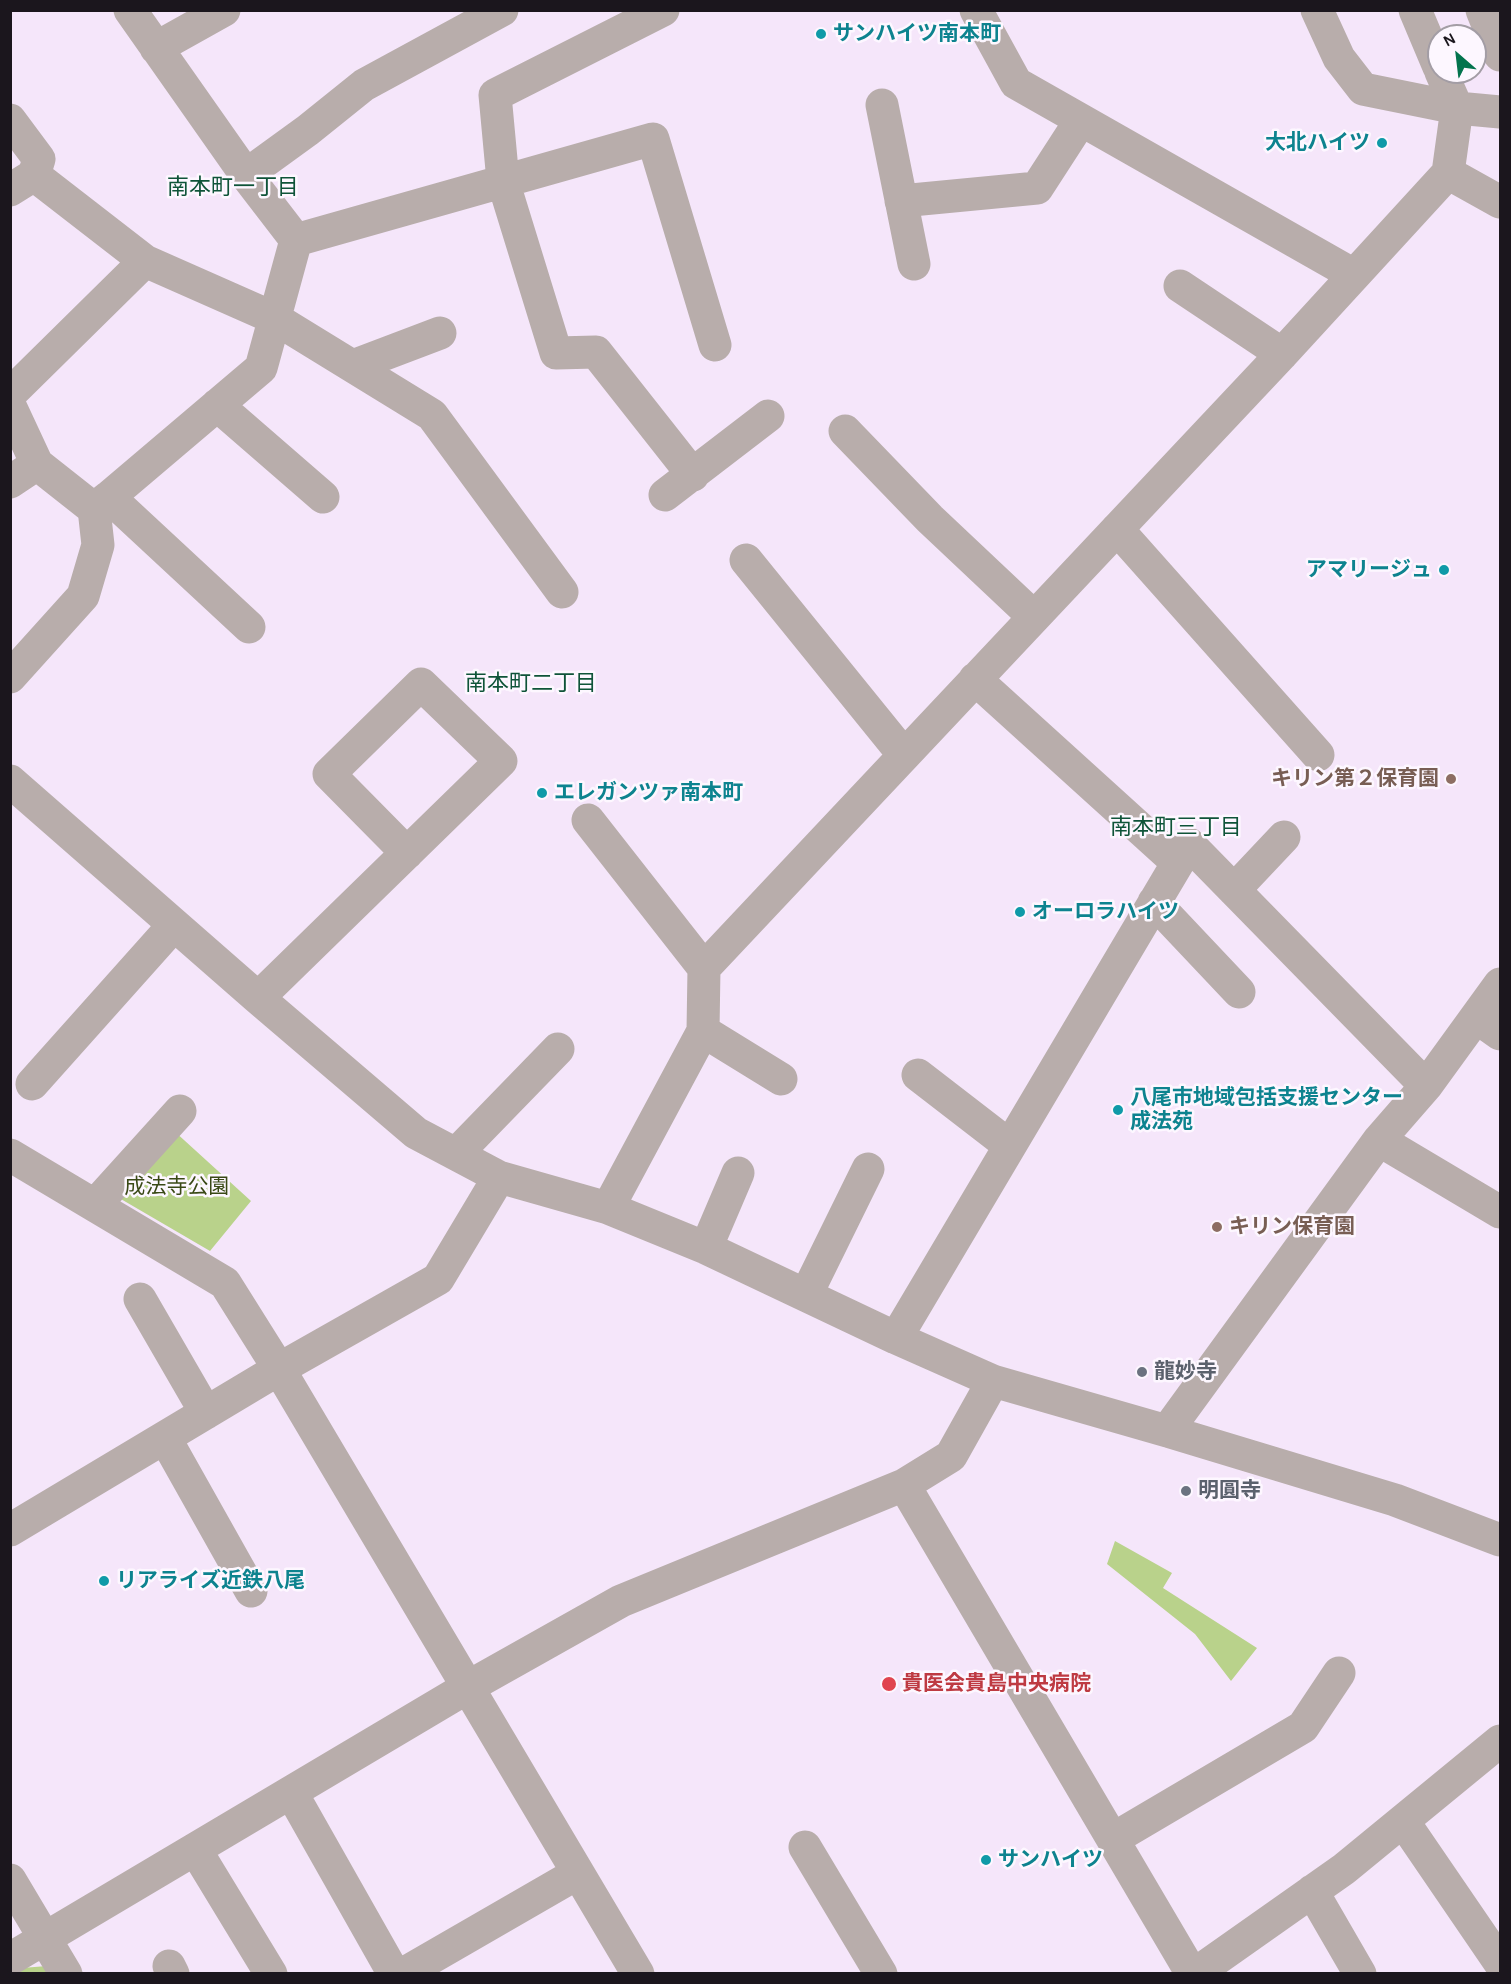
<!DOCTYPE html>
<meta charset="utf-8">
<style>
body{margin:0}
#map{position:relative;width:1511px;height:1984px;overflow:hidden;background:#f5e6fa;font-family:Karla,sans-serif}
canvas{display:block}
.frame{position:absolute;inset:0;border:12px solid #1b161d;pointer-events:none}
.north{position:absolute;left:1427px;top:24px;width:60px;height:60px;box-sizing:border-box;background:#fdf7ff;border:2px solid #a39da5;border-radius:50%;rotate:332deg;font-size:16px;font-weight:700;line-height:24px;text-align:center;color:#1b161d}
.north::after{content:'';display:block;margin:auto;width:21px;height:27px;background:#03744e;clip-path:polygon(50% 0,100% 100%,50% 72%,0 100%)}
</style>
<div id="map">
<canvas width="1511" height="1984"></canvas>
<div class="frame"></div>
<div class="north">N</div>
</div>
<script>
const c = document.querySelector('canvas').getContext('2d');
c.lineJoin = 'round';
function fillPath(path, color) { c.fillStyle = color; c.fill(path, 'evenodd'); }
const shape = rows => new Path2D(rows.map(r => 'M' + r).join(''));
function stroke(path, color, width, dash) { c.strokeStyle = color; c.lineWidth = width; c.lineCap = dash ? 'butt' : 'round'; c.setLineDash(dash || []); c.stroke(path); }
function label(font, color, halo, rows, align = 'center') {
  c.font = font + ' Karla,"Noto Sans JP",sans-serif'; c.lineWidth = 5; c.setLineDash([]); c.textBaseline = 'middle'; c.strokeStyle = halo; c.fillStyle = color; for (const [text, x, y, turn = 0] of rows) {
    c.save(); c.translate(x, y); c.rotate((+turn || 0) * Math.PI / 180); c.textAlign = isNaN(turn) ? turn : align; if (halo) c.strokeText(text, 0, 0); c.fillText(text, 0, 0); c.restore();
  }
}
fillPath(shape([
 [173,1130,251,1201,210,1251,114,1195],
 [1115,1541,1172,1573,1163,1588,1257,1648,1231,1681,1195,1634,1107,1564],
 [47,1966,52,1974,13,1974,22,1968]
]), '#b9d28b');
stroke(shape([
 [663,10,495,95,503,181,556,353,596,352,693,475],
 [976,10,1016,83,1354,275],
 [1317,10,1339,58,1363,89,1457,108,1500,112],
 [1415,10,1439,67],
 [1482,10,1500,55],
 [156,48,224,10],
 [882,105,914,264],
 [10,120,39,159,34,175],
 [1448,173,1500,202],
 [246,175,308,130,364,85,502,10],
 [10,190,34,175,145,261,274,318,432,415,562,592],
 [901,201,1037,188,1081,120],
 [296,240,653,139,715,345],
 [1180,286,1282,354],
 [353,366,440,333],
 [10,394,145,261],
 [217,405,323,497],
 [10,406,37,464],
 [845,431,930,519,1034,617],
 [10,482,37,464,94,509,109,497,261,368,296,240,246,175,130,10],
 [665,495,768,416],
 [109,497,249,627],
 [1117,529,1318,755],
 [746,560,904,755],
 [10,677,83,596,98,545,94,509],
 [975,679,1178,863],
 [10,781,258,998,416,1133,499,1177,608,1208,706,1248,896,1338,993,1381,1167,1431,1395,1500,1500,1540],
 [588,820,704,968],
 [1234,890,1284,837],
 [1154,902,1239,992],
 [258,998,501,761,421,684,329,774,407,853],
 [1476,1017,1500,1034],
 [703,1031,781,1079],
 [918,1075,1010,1146],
 [32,1084,174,925],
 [1426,1086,1500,984],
 [1379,1140,1500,1212],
 [456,1154,558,1049],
 [10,1155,225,1283,279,1369,638,1974],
 [95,1205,180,1111],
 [608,1208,703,1031,704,968,1282,354,1448,173,1457,108,1441,72],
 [706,1248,738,1173],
 [806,1295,868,1169],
 [140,1299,206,1413],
 [896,1338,1189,844,1426,1086,1379,1140,1167,1431],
 [165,1438,251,1591],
 [904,1485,1192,1974],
 [10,1530,279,1369,438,1279,499,1177],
 [291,1792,394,1974],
 [1403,1821,1500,1963],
 [1113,1839,1303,1727,1339,1673],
 [805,1847,881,1974],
 [195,1849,271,1974],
 [10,1880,66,1974],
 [1312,1891,1360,1974],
 [10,1959,468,1687,621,1601,904,1485,951,1456,993,1381],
 [169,1966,173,1974],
 [403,1974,578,1873],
 [1195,1974,1344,1869,1500,1741]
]), '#b8adab', 33);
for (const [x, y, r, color] of [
 [821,34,6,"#0f9aa8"],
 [1382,143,6,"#0f9aa8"],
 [1444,570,6,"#0f9aa8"],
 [1451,779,6,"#8d6e63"],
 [542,793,6,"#0f9aa8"],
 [1020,912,6,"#0f9aa8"],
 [1118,1110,6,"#0f9aa8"],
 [1217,1227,6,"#8d6e63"],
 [1142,1372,6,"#6b7280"],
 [1186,1491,6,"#6b7280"],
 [104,1581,6,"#0f9aa8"],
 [889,1684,8,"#e0444e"],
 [986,1860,6,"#0f9aa8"]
]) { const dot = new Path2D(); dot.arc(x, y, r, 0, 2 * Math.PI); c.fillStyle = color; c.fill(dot); stroke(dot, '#fdf7ff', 2); }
label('bold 21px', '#0d838f', '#fdf7ff', [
 ["サンハイツ南本町",833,34],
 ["大北ハイツ",1370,143,"right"],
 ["アマリージュ",1432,570,"right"],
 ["エレガンツァ南本町",554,793],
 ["オーロラハイツ",1032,912],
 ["八尾市地域包括支援センター",1130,1098],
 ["成法苑",1130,1122],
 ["リアライズ近鉄八尾",116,1581],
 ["サンハイツ",998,1860]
], 'left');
label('bold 21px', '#785e54', '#fdf7ff', [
 ["キリン第２保育園",1439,779],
 ["キリン保育園",1229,1227,"left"]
], 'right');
label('21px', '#3a4916', '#fdf7ff', [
 ["成法寺公園",177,1187]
]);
label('bold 21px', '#5b616d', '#fdf7ff', [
 ["龍妙寺",1154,1372],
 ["明圓寺",1198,1491]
], 'left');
label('bold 21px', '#be3a42', '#fdf7ff', [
 ["貴医会貴島中央病院",902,1684]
], 'left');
label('22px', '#0f5439', '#fdf7ff', [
 ["南本町一丁目",233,188],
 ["南本町二丁目",531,684],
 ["南本町三丁目",1176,828]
]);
</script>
